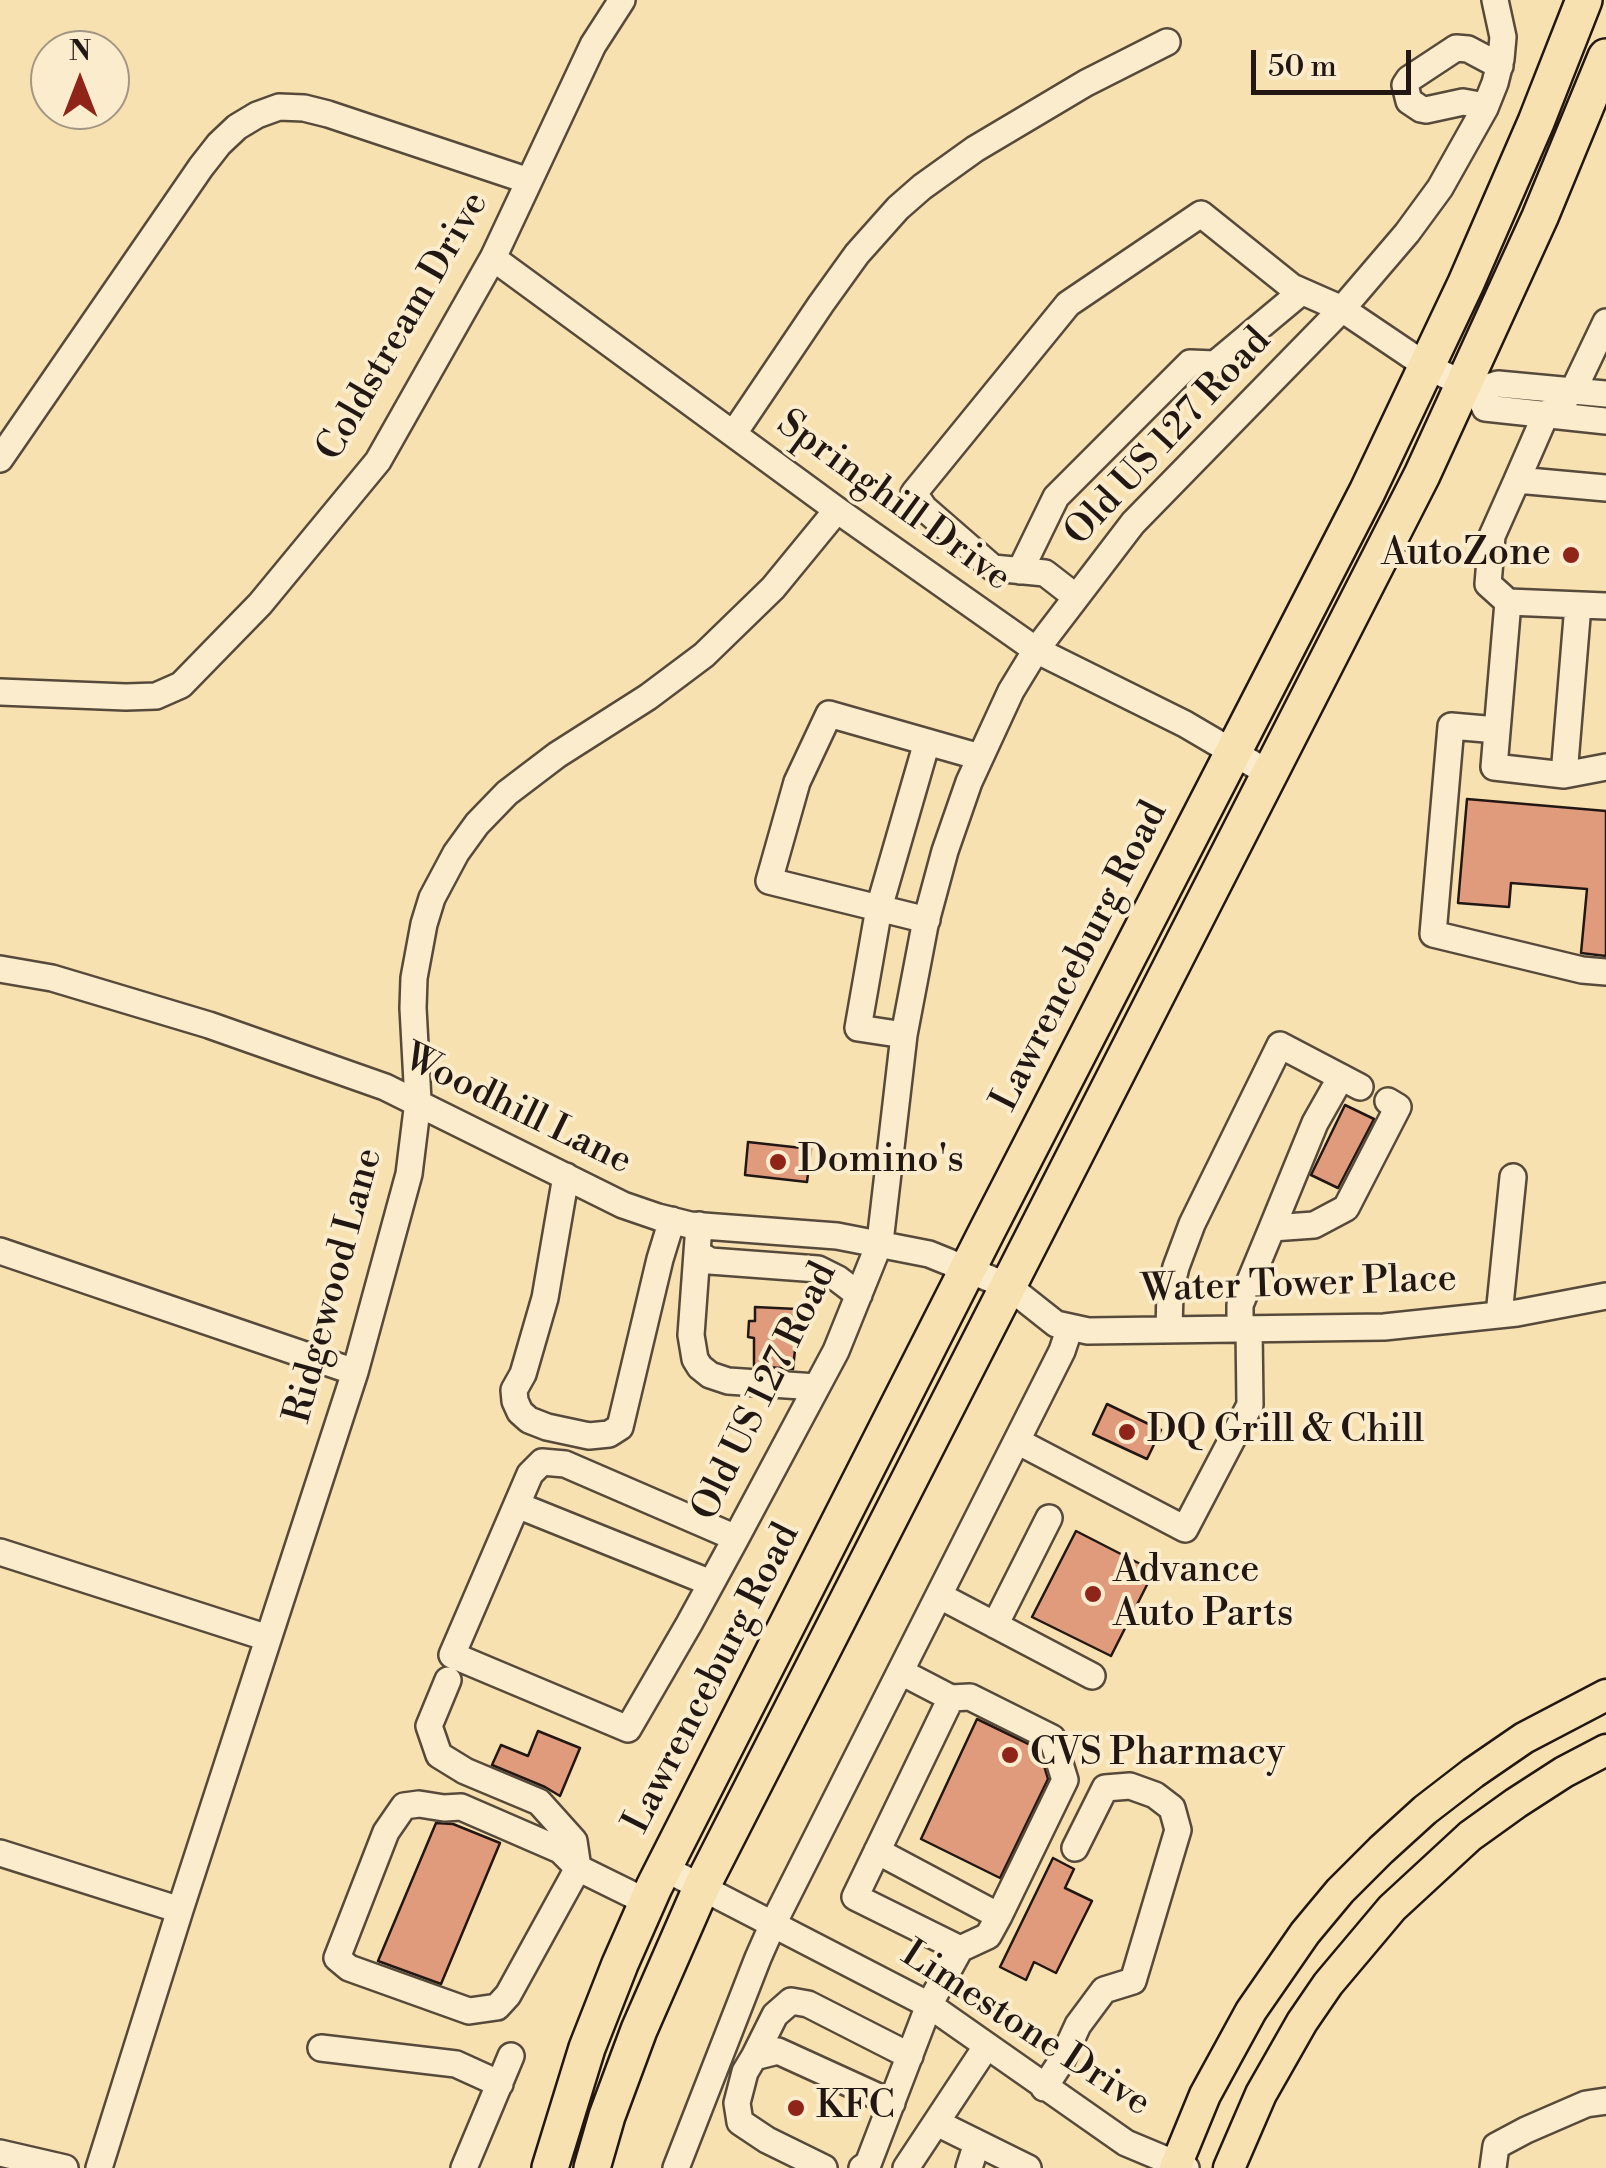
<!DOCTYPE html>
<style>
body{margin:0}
#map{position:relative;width:1606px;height:2168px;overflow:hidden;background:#f7e1b1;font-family:"Libre Bodoni",serif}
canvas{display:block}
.north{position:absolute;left:30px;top:30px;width:100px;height:100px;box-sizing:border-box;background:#faeccc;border:2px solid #a49782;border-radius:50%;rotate:0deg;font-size:28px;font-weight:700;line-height:40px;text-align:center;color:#221713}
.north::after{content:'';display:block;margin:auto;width:35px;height:45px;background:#8f2418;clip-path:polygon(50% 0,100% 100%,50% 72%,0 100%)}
.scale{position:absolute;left:1251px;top:50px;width:160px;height:45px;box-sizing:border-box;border:5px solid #221713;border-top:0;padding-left:12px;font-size:30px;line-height:35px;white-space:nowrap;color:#221713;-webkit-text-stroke:8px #faeccc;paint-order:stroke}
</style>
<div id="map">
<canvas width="1606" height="2168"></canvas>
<div class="north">N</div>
<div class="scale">50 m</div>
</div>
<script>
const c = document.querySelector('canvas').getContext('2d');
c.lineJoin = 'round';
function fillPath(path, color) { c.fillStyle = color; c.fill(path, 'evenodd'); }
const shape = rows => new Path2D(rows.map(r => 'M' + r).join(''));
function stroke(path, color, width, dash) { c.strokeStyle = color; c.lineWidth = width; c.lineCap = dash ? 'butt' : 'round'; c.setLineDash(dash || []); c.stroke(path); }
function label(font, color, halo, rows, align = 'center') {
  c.font = font + ' "Libre Bodoni",serif'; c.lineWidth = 8; c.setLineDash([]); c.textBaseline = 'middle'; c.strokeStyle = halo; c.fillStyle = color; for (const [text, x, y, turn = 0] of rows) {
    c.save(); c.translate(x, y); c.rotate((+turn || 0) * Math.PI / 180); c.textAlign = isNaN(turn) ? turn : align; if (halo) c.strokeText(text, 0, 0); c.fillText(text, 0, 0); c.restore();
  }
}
const building = shape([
 [1467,799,1606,811,1606,956,1581,953,1587,889,1511,883,1509,907,1458,903,1467,799],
 [1345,1105,1374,1119,1338,1188,1311,1175,1345,1105],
 [748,1142,811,1149,807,1182,745,1175,748,1142],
 [755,1307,797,1309,796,1324,802,1324,801,1340,796,1340,793,1369,754,1366,754,1338,748,1337,749,1321,755,1321,755,1307],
 [1107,1404,1161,1430,1147,1459,1093,1434,1107,1404],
 [1076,1531,1154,1571,1111,1656,1032,1617,1076,1531],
 [977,1719,1039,1749,1048,1779,1000,1878,921,1839,977,1719],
 [538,1731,580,1748,560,1796,545,1787,492,1765,501,1745,528,1756,538,1731],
 [436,1823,453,1824,500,1843,441,1984,378,1961,436,1823],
 [1053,1858,1074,1869,1065,1888,1092,1901,1056,1973,1034,1962,1026,1980,1000,1967,1053,1858]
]);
fillPath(building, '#e09b7d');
stroke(building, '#221713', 2.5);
const minor = shape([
 [1485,106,1463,102,1426,110,1421,109,1409,101,1405,85,1409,79,1456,48,1468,49,1500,66],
 [493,258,837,510,1036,650,1185,724,1270,774],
 [1477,390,1498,384,1606,394],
 [734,433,821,304,857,254,898,208,922,187,975,149,1086,83,1167,42],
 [0,459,201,167,219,144,237,127,257,115,279,107,304,108,328,114,529,181],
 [1517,480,1545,416,1573,391,1606,322],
 [1606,488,1517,480,1492,536,1488,584,1508,602,1494,767,1564,775,1606,767],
 [1020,571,1056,497,1190,363,1215,364,1300,293],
 [1076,597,1045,573,993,568,924,508,914,493,1068,304,1201,214,1292,287,1342,309,1428,367,1477,390,1485,408,1606,421],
 [1508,602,1606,606],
 [0,692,126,697,156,696,181,685,260,604,378,461,493,258,593,45,622,0],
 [1497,730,1451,726,1433,934,1582,970,1606,972],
 [1564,775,1578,605],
 [927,920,769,881,797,782,829,714,980,757],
 [0,969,52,978,209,1025,385,1087,623,1205,658,1217,690,1225,837,1236,929,1254,1008,1286,1056,1324,1088,1331,1384,1327,1517,1313,1606,1296],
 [904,1035,858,1028,879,908,927,742],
 [566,1176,545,1298,523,1374,514,1390,515,1401,520,1412,529,1420,547,1427,589,1436,609,1434,620,1427,660,1259,672,1220],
 [699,1225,691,1335,695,1359,700,1367,710,1375,728,1381,816,1387],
 [1272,1228,1315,1123,1341,1077],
 [0,1251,355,1372],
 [697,1253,710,1261,818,1269,838,1279,859,1295],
 [1499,1315,1513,1177],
 [1240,1329,1240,1305,1272,1228,1314,1225,1346,1208,1398,1107,1388,1101],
 [1169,1330,1170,1291,1176,1267,1192,1224,1280,1045,1360,1087],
 [1017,1441,1185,1529,1250,1405,1249,1329],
 [517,1505,711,1583],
 [736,1538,565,1464,542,1462,530,1474,452,1655,628,1729,689,1624,736,1538,836,1351,880,1242,904,1035,925,925,945,851,969,782,1011,691,1036,650,1133,523,1342,309,1407,233,1440,188,1485,108,1495,83,1501,59,1503,37,1495,0],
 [0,1552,268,1638],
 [940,1596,1092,1676],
 [995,1625,1049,1518],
 [448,1680,429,1726,439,1755,465,1771,539,1802,574,1841,578,1868,508,1995,497,2007,469,2011,349,1968,337,1958,386,1832,404,1806,419,1804,444,1808,461,1807,560,1850,578,1868,647,1902],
 [951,1698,970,1697,1052,1738,1065,1780,999,1916],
 [877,1851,999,1916,988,1936,960,1949],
 [0,1853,180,1910],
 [664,1868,929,2005,1126,2143,1186,2168],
 [321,2048,456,2064,500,2084],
 [754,2057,775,2015,791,2001,808,2004,910,2056],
 [1044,2088,1061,2062,1078,2025,1104,1990,1133,1981,1178,1830,1172,1808,1155,1795,1130,1786,1105,1788,1075,1848],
 [937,2123,1028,2168],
 [0,2153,65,2168],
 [99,2168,180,1910,355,1372,409,1174,418,1101,413,1008,414,978,424,924,432,898,456,853,477,824,507,793,557,755,648,697,704,655,773,588,837,510],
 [464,2168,511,2056],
 [676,2168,758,1958,773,1924,1062,1351,1070,1327],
 [824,2168,767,2140,740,2122,737,2103,745,2072,754,2057,778,2051,892,2103],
 [862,2168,868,2164,929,2005,960,1949,855,1897,951,1698,901,1672],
 [906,2168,986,2047],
 [969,2168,977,2143],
 [1493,2168,1496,2146,1526,2130,1586,2104,1606,2101]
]);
const major = shape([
 [1175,2168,1205,2095,1251,2011,1305,1933,1340,1891,1381,1850,1425,1810,1473,1773,1524,1738,1606,1695],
 [1229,2168,1261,2094,1302,2022,1328,1984,1392,1908,1470,1836,1516,1803,1564,1772,1606,1750]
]);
const highway = shape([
 [550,2168,587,2048,620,1964,654,1887,988,1229,1367,492,1466,283,1536,122,1584,0],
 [592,2168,607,2116,639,2030,702,1886,1422,475,1540,217,1606,57]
]);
stroke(minor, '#574a3a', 30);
stroke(major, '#221713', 35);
stroke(highway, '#221713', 40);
stroke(minor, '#faeccc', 25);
stroke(major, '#f7e1b1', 30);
stroke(highway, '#f7e1b1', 35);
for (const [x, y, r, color] of [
 [1571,555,10,"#8f2418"],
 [778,1162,10,"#8f2418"],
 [1127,1432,10,"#8f2418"],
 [1093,1594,10,"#8f2418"],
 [1010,1755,10,"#8f2418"],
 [796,2108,10,"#8f2418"]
]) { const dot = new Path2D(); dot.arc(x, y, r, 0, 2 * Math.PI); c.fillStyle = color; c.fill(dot); stroke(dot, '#faeccc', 4); }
label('38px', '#221713', '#faeccc', [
 ["Coldstream Drive",404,327,-60],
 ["Old US 127 Road",1169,438,-47],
 ["Springhill Drive",893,502,36],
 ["Lawrenceburg Road",1081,957,-63],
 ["Woodhill Lane",517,1111,26],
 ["Ridgewood Lane",335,1286,-75],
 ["Water Tower Place",1299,1286,-2],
 ["Old US 127 Road",766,1392,-64],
 ["Lawrenceburg Road",713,1679,-63],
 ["Limestone Drive",1025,2030,33]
]);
label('38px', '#221713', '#faeccc', [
 ["AutoZone",1551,555,"right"],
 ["Domino's",798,1162],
 ["DQ Grill & Chill",1147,1432],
 ["Advance",1113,1572],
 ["Auto Parts",1113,1616],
 ["CVS Pharmacy",1030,1755],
 ["KFC",816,2108]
], 'left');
</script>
